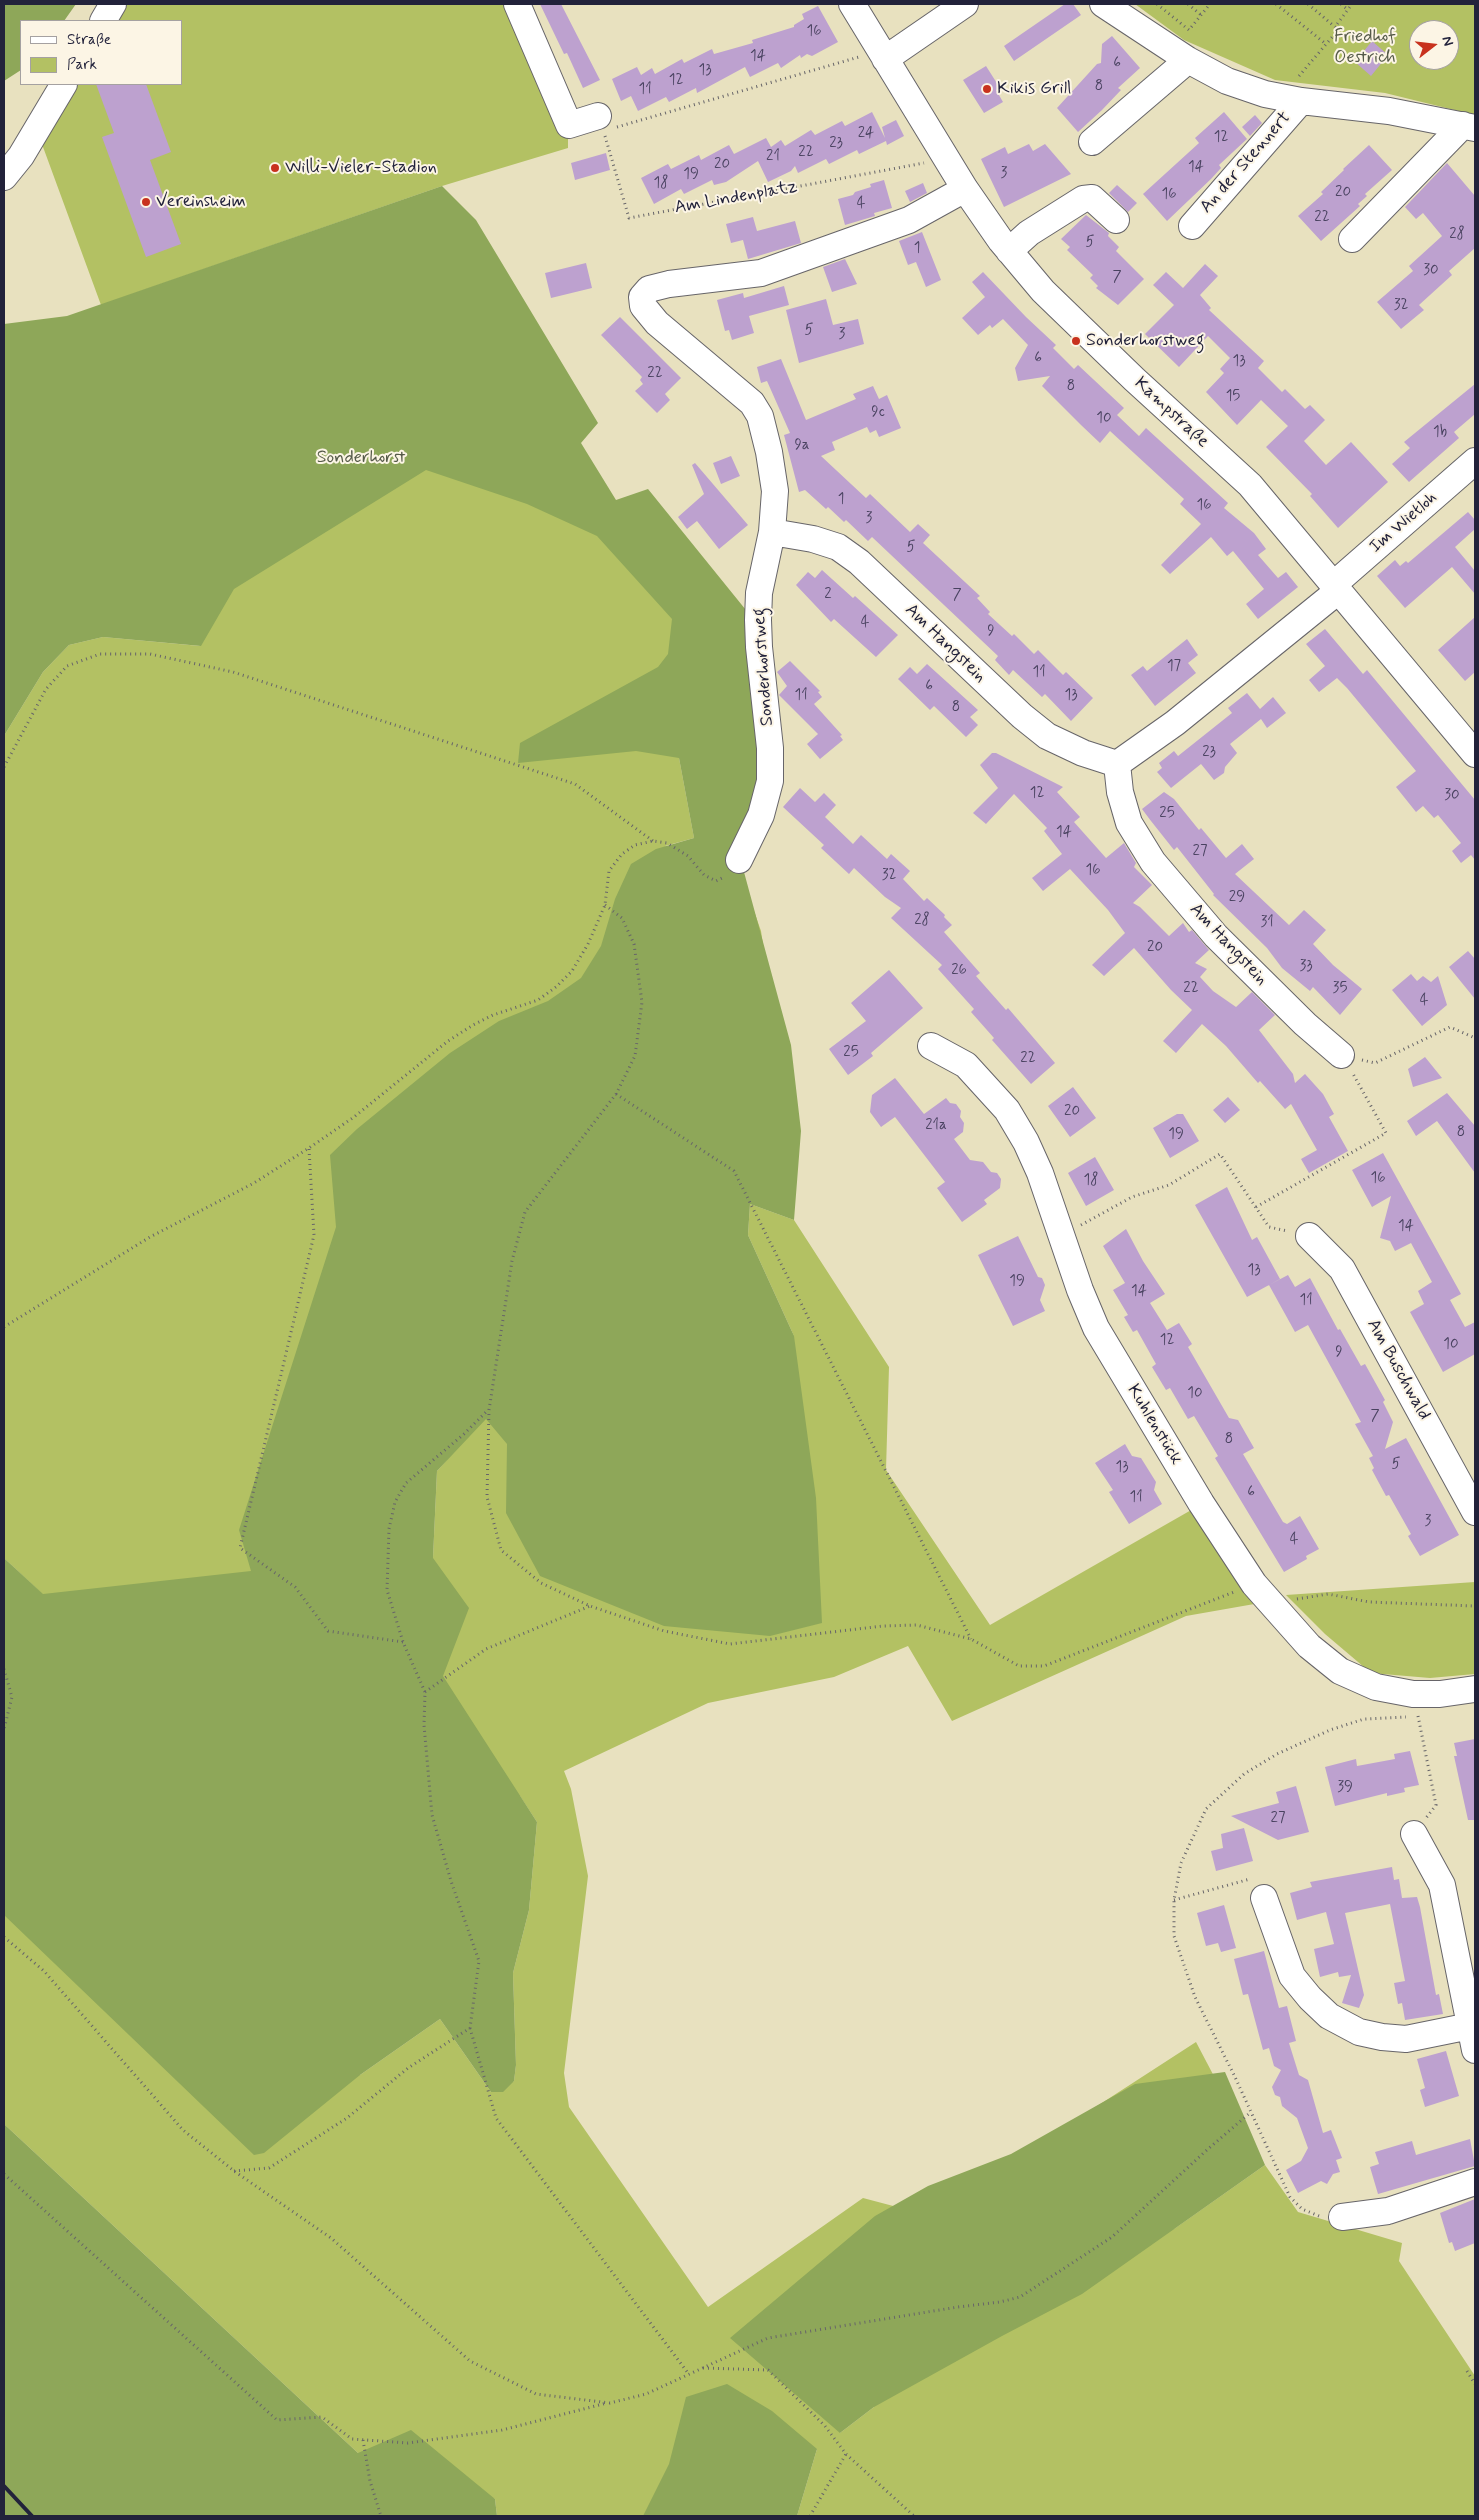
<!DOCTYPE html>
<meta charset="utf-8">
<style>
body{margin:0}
#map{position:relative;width:1479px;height:2520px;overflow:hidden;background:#e8e1bf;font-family:Mynerve,sans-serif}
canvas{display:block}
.frame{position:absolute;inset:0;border:5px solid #22223b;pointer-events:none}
.legend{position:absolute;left:20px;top:20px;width:162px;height:65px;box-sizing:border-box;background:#fcf5e5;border:1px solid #a5a1a1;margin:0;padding:6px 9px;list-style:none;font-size:15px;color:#22223b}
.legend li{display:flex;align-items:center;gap:10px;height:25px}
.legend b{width:25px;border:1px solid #a5a1a1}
.north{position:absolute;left:1409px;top:20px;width:50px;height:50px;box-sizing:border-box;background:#fcf5e5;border:1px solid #a5a1a1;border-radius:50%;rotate:74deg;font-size:14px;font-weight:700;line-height:20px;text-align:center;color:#22223b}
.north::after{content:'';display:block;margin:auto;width:18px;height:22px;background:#c8321e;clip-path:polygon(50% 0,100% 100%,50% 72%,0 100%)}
</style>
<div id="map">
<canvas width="1479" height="2520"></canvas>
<div class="frame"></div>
<ul class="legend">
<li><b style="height:6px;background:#fff"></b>Straße</li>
<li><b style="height:14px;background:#b3c163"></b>Park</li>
</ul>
<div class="north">N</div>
</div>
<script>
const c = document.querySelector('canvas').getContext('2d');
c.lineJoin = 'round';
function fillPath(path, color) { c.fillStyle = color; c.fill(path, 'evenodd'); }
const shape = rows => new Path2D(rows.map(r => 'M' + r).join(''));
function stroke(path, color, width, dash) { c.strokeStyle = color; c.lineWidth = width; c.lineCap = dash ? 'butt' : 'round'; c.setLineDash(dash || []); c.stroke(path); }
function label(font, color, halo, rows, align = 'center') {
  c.font = font + ' Mynerve,sans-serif'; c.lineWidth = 4; c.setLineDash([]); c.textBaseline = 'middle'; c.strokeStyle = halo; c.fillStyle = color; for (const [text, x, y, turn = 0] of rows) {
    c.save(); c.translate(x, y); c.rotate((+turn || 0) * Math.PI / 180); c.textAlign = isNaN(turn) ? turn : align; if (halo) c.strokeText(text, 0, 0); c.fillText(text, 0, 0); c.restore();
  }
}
fillPath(shape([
 [118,4,513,4,568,127,568,148,442,186,101,305,39,136,68,84,181,84,181,21,108,21],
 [1135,4,1475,4,1475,115,1385,93,1275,80,1184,40],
 [1419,30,1449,30,1449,60,1419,60],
 [4,372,572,443,616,506,734,607,679,758,694,838,665,846,747,891,761,931,766,964,668,1116,794,1336,748,1235,750,1204,794,1220,889,1367,886,1470,990,1625,1193,1509,1260,1603,1186,1616,952,1721,908,1646,834,1677,708,1703,564,1771,571,1789,588,1876,564,2073,569,2107,708,2307,863,2198,897,2207,966,2191,1196,2042,1238,2122,1174,2229,1265,2165,1298,2212,1402,2243,1399,2261,1475,2376,1475,2516,797,2516,817,2449,750,2516,497,2516,495,2499,358,2453,4,2124,4,1915,360,2075,440,2019,491,2092,514,2081,516,2065,513,1973,529,1910,537,1822,520,1796,441,2014,35,1587,4,1558,4,736,43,672,69,645,103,637,200,646],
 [447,1460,437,1471,433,1558,418,1483],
 [842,2389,874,2407,840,2433],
 [1475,1582,1475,1674,1430,1678,1371,1673,1325,1634,1286,1595]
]), '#b3c163');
fillPath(shape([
 [4,4,76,4,64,21,21,21,21,70,4,81],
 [442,186,476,220,598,423,581,443,616,500,648,489,754,620,768,748,741,861,791,1045,801,1131,794,1220,750,1204,748,1235,794,1336,816,1498,822,1623,770,1636,664,1626,540,1576,506,1513,507,1444,486,1419,437,1471,433,1558,469,1608,443,1676,537,1822,529,1910,513,1973,516,2065,514,2081,503,2092,491,2092,440,2019,360,2075,264,2153,254,2155,4,1915,4,1558,43,1594,251,1571,239,1530,336,1227,330,1155,357,1129,450,1053,499,1021,548,1001,581,978,601,946,615,899,631,864,656,849,694,838,679,758,636,751,518,763,520,743,658,667,668,654,672,619,597,536,527,504,426,470,234,589,201,646,103,637,69,645,43,672,4,736,4,324,67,316],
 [1225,2072,1265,2165,1082,2294,1002,2336,874,2407,840,2433,730,2338,875,2216,928,2186,1011,2154,1135,2084],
 [4,2124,358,2453,411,2430,495,2499,497,2516,4,2516],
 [727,2384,772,2411,817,2449,797,2516,643,2516,669,2464,686,2397]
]), '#8ea759');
fillPath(shape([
 [540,4,561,4,600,80,583,88,567,53,564,54],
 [1065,4,1073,4,1081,15,1014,61,1004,46],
 [818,6,838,42,812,56,807,54,801,58,800,55,781,68,778,63,750,77,745,67,697,93,696,88,669,102,666,97,638,111,631,96,621,101,612,79,637,67,641,75,652,68,655,74,682,59,684,63,712,49,714,54,753,43,752,40,794,27,794,25,804,19,802,14],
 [1112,36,1140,68,1118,88,1121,90,1102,110,1078,132,1057,108,1097,64,1101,63,1102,44],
 [1372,41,1388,55,1371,76,1355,62],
 [986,66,1000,88,996,90,1003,102,984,113,963,80],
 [96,84,146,84,171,152,150,160,181,244,146,257,102,137,114,133],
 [872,112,885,138,882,127,896,120,904,136,887,145,886,141,859,154,857,150,829,164,826,159,798,173,795,166,791,171,768,182,758,161,726,182,714,185,712,180,684,194,681,189,654,204,641,178,668,164,671,169,699,155,701,160,729,145,734,154,766,138,771,147,781,140,785,146,811,130,815,135,842,121,845,126],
 [1224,112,1247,139,1219,165,1221,168,1211,179,1167,221,1143,194,1199,143,1195,138],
 [1255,115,1262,123,1250,136,1242,127],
 [1029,144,1033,151,1045,144,1071,174,1004,207,981,159,1005,147,1008,154],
 [1369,145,1392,170,1365,194,1367,196,1358,204,1360,206,1321,241,1298,216,1323,194,1321,192,1344,170,1343,169],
 [606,153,610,170,575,180,571,163],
 [1447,163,1475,196,1475,248,1449,271,1452,275,1419,305,1424,310,1401,329,1377,302,1413,271,1409,266,1442,236,1423,213,1416,219,1405,207],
 [884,180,892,208,874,213,875,216,845,225,838,199,853,195,855,192,871,187,870,184],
 [923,183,927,193,910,202,905,191],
 [1117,185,1137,203,1128,212,1109,193],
 [1086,215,1109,233,1108,236,1119,247,1116,251,1144,279,1118,305,1096,288,1098,286,1090,278,1093,275,1067,250,1070,247,1061,239],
 [753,217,757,231,795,221,801,243,748,259,743,240,731,243,726,224],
 [922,232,941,280,926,287,916,262,908,265,899,241],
 [845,259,857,284,832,292,823,267],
 [586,263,592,288,551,298,545,273],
 [1205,264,1218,276,1200,295,1211,308,1209,310,1264,361,1258,368,1282,392,1285,389,1305,409,1310,405,1325,420,1304,441,1326,465,1351,442,1388,482,1338,528,1310,496,1312,494,1266,447,1288,426,1261,400,1237,425,1206,392,1224,373,1220,369,1230,358,1208,336,1179,367,1145,334,1174,305,1153,285,1166,272,1183,288],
 [983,272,1026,317,1056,345,1053,348,1074,369,1078,365,1124,408,1117,415,1139,436,1146,428,1228,503,1224,508,1254,533,1266,549,1258,555,1278,578,1286,572,1298,587,1258,619,1246,604,1264,589,1233,551,1227,556,1211,537,1170,574,1161,565,1201,524,1180,504,1184,499,1110,431,1100,443,1081,425,1042,386,1050,376,1018,381,1015,368,1028,345,1003,319,992,328,990,325,978,335,962,318,985,297,972,282],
 [784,286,789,305,749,316,754,333,732,340,729,330,725,331,717,300,743,293,744,298],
 [826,299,833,325,858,319,864,344,799,363,786,310],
 [620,317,681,378,665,394,670,400,657,413,635,391,643,384,640,380,642,377,601,335],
 [781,359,806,420,856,399,853,394,873,386,879,399,887,395,901,428,879,437,876,430,870,433,867,427,832,442,835,450,821,456,866,498,870,494,910,532,918,524,930,535,923,543,980,596,977,598,990,612,988,614,1012,636,1014,634,1034,654,1038,650,1063,675,1066,672,1093,698,1071,721,1045,694,1042,697,1013,670,1009,675,995,660,998,656,872,537,868,541,846,520,844,522,828,507,826,509,805,490,799,492,784,435,790,433,767,381,761,383,757,367],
 [1475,384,1475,414,1454,432,1459,438,1409,482,1392,464,1410,448,1404,442],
 [731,456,740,476,721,484,713,463],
 [695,463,748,525,719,549,697,521,687,529,678,517,704,494,692,465],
 [1468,512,1475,520,1475,529,1455,547,1475,571,1475,594,1452,567,1405,608,1377,576,1395,560,1400,566,1406,561,1408,563],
 [822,570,853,598,855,596,898,635,876,657,834,619,831,622,796,585,808,572,815,578],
 [1475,617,1475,672,1465,681,1438,650],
 [1325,629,1363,674,1367,670,1475,800,1475,860,1471,855,1461,863,1452,851,1461,843,1438,815,1434,818,1423,806,1416,812,1396,787,1416,771,1347,688,1337,678,1319,692,1309,680,1325,666,1306,644],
 [1187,639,1198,655,1188,663,1196,673,1155,706,1131,675,1143,666,1147,671],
 [790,661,820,691,818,692,822,697,814,704,842,735,840,736,843,740,820,759,807,744,818,734,779,695,787,686,777,672],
 [927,664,978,710,970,717,978,725,966,737,934,706,930,710,898,679,910,667,917,674],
 [1247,693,1260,709,1273,697,1286,713,1267,728,1261,719,1230,744,1237,753,1225,767,1224,773,1214,780,1201,764,1171,788,1157,772,1162,768,1159,763,1174,751,1178,756,1232,713,1228,708],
 [992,753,996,753,1063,787,1057,792,1080,817,1074,822,1106,858,1124,843,1136,863,1134,867,1152,885,1133,903,1140,907,1169,936,1183,923,1189,932,1192,930,1209,950,1195,963,1207,969,1200,977,1213,991,1236,1007,1252,992,1275,1015,1259,1030,1293,1074,1295,1083,1305,1074,1323,1094,1334,1114,1329,1117,1348,1151,1309,1173,1301,1159,1317,1150,1291,1104,1285,1109,1260,1081,1258,1083,1226,1046,1202,1024,1176,1053,1163,1041,1192,1010,1171,990,1134,948,1104,976,1092,965,1125,933,1108,910,1070,869,1043,891,1032,878,1062,854,1044,831,1047,828,1014,794,986,824,973,813,998,788,980,765],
 [800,788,815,802,824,793,836,805,825,817,853,844,861,835,887,859,891,854,910,871,903,879,924,901,927,898,945,915,944,917,952,925,944,932,980,973,976,976,1006,1010,1008,1008,1055,1063,1031,1084,992,1040,994,1038,971,1012,974,1009,938,969,942,965,891,918,901,908,885,897,854,868,849,874,821,848,824,845,783,807],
 [1164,792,1174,799,1199,830,1201,828,1226,858,1242,844,1254,859,1235,874,1289,925,1304,910,1326,930,1313,944,1333,965,1362,989,1340,1015,1313,987,1310,991,1282,968,1267,948,1213,895,1214,894,1177,847,1174,850,1151,821,1142,809],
 [1468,951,1475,959,1475,999,1449,967],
 [889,970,923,1008,871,1053,873,1056,848,1075,829,1049,866,1021,851,1003],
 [1411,974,1417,981,1423,976,1431,982,1438,976,1447,1005,1422,1026,1392,990],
 [1425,1057,1442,1078,1413,1087,1408,1069],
 [895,1078,924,1114,946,1098,950,1103,956,1104,961,1111,960,1117,964,1123,963,1132,954,1139,970,1160,983,1162,991,1172,997,1173,1001,1179,1000,1188,984,1200,987,1204,962,1222,937,1188,945,1182,895,1117,881,1127,870,1112,872,1095],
 [1073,1087,1096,1118,1070,1137,1048,1106],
 [1447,1093,1475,1126,1475,1173,1437,1121,1416,1136,1407,1121],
 [1228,1097,1240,1110,1225,1123,1213,1110],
 [1177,1114,1183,1114,1199,1141,1170,1158,1153,1128],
 [1383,1153,1461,1294,1450,1300,1465,1327,1475,1322,1475,1354,1443,1372,1410,1312,1424,1304,1418,1291,1432,1282,1411,1243,1395,1251,1390,1241,1380,1238,1391,1196,1372,1207,1352,1170],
 [1095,1157,1114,1190,1086,1206,1068,1173],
 [1227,1187,1252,1240,1257,1237,1280,1279,1247,1297,1195,1205],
 [1126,1229,1143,1261,1165,1294,1150,1303,1167,1330,1179,1323,1192,1344,1188,1347,1229,1418,1238,1420,1254,1448,1243,1454,1283,1522,1287,1524,1300,1516,1319,1549,1306,1556,1307,1559,1284,1572,1226,1476,1215,1458,1218,1456,1194,1416,1188,1419,1170,1388,1166,1390,1152,1367,1156,1364,1137,1330,1133,1332,1124,1317,1128,1315,1113,1290,1125,1283,1103,1246],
 [1018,1236,1038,1277,1042,1278,1045,1285,1040,1300,1045,1311,1013,1326,978,1255],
 [1288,1275,1295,1287,1310,1278,1338,1330,1340,1329,1361,1366,1365,1364,1385,1400,1383,1402,1393,1422,1385,1449,1406,1438,1459,1535,1420,1556,1408,1536,1411,1534,1389,1495,1386,1496,1372,1470,1374,1468,1369,1458,1373,1456,1355,1424,1361,1422,1348,1398,1308,1325,1295,1332,1269,1285],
 [1125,1444,1132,1456,1141,1458,1156,1482,1154,1490,1162,1504,1129,1524,1109,1492,1113,1490,1095,1463],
 [1475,1739,1475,1820,1468,1820,1454,1756,1457,1756,1454,1743],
 [1410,1751,1419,1785,1404,1788,1405,1792,1387,1796,1387,1793,1335,1806,1325,1767,1356,1759,1357,1766,1395,1759,1394,1754],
 [1296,1786,1309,1832,1278,1840,1231,1816,1279,1803,1276,1792],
 [1244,1828,1253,1861,1216,1871,1211,1851,1223,1848,1221,1834],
 [1392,1867,1394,1880,1399,1879,1402,1898,1417,1897,1420,1907,1436,1995,1439,1994,1443,2014,1405,2020,1402,2003,1398,2004,1394,1983,1405,1981,1390,1904,1345,1913,1364,1995,1359,2008,1342,2003,1351,1975,1339,1977,1338,1972,1320,1977,1314,1949,1334,1944,1326,1912,1297,1920,1290,1893,1312,1887,1310,1882],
 [1224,1905,1236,1948,1221,1952,1218,1943,1206,1946,1197,1913],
 [1264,1951,1279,2008,1287,2006,1296,2041,1289,2043,1299,2075,1308,2080,1323,2133,1331,2130,1342,2158,1336,2160,1340,2172,1333,2174,1327,2184,1321,2181,1298,2193,1286,2170,1301,2161,1308,2148,1297,2118,1282,2106,1280,2097,1275,2095,1272,2087,1281,2070,1274,2066,1269,2048,1263,2050,1248,1994,1243,1995,1234,1959],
 [1446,2051,1459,2096,1425,2107,1420,2090,1425,2088,1417,2059],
 [1470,2139,1475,2166,1378,2194,1370,2167,1379,2164,1375,2152,1412,2141,1416,2155],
 [1475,2199,1475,2243,1455,2251,1452,2242,1449,2243,1440,2213]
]), '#bda1cf');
const minor = shape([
 [517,4,569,125,598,116],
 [852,4,965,189,1001,241,1043,291,1134,379,1250,485,1475,754],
 [1103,4,1188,60,1227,81,1265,94,1301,101,1389,111,1475,128],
 [103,21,113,4],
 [885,59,965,4],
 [1092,142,1188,60],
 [4,177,21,156,64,84],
 [1192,226,1301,101],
 [1352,239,1463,125],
 [1009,251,1029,233,1083,199,1092,198,1116,220],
 [772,532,813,539,838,547,859,562,1022,716,1047,736,1083,753,1117,764],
 [1333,585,1475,461],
 [1117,764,1120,792,1129,823,1153,862,1216,936,1305,1024,1341,1055],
 [1117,764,1175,723,1338,591],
 [739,860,761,815,770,781,770,748,759,647,758,620,759,593,772,532,775,491,769,452,760,416,752,403,657,323,643,306,642,297,649,289,669,284,761,273,909,220,965,189],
 [931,1046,966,1065,1007,1110,1026,1142,1040,1173,1080,1290,1096,1328,1201,1503,1254,1584,1309,1646,1340,1671,1376,1687,1413,1694,1440,1694,1475,1689],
 [1309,1236,1342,1269,1475,1512],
 [1414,1834,1442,1885,1475,2050],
 [1264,1898,1292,1976,1310,1998,1329,2016,1359,2032,1382,2037,1406,2039,1470,2026],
 [1342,2217,1388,2211,1475,2182]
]);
stroke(minor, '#676569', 28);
stroke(shape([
 [1157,4,1189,30,1210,4],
 [1188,4,1201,15],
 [1276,4,1326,44],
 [1308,4,1335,27],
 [1341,4,1348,10],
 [1299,76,1339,29,1335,27,1352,4],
 [617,127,859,57],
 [605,136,629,218,924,163],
 [4,767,46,689,67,666,100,654,150,654,233,672,575,784,653,841],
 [605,905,622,918,634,944,642,1002,635,1056,616,1094,525,1212,512,1261,489,1410,487,1497,501,1550,541,1583,590,1606,664,1631,730,1644,883,1626,917,1625,971,1639,1019,1666,1044,1666,1234,1592],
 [1362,1060,1375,1063,1450,1027,1475,1038],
 [616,1094,734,1171,971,1639],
 [309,1149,314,1235,240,1548,295,1587,328,1631,403,1642],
 [1256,1207,1386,1133,1352,1072],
 [1081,1225,1132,1197,1169,1185,1220,1154,1269,1227,1287,1231],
 [4,1327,150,1237,254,1183,309,1148,354,1117,448,1041,473,1025,493,1015,538,1000,556,987,572,971,588,944,605,905,609,871,622,854,635,845,653,841,667,843,688,856,704,875,716,881,724,877],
 [1297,1599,1328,1594,1369,1602,1475,1606],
 [4,1669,12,1697,4,1729],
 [425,1692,486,1649,590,1606],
 [1418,1716,1436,1805,1426,1818],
 [1174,1900,1250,1879],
 [4,1937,44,1971,183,2130,234,2171,331,2238,470,2361,536,2394,610,2403,646,2394,768,2338,958,2307,1000,2302,1020,2297,1112,2237,1208,2149,1251,2112],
 [470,2028,496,2118,688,2373],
 [234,2171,269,2168,347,2118,408,2068,470,2028,479,1961,451,1881,432,1815,424,1725,425,1692,403,1642,387,1590,389,1529,395,1502,406,1483,464,1434,488,1410],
 [4,2174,277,2420,322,2417,352,2439,408,2443,502,2430,607,2403],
 [1319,2216,1302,2209,1290,2197,1235,2077,1195,1997,1174,1936,1174,1900,1181,1863,1206,1809,1244,1774,1277,1754,1330,1730,1364,1719,1406,1717],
 [703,2368,768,2370,825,2426,846,2454,914,2516],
 [1467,2371,1475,2384],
 [363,2440,370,2481,381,2516],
 [810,2516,846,2454]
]), '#676569', 3, [1, 4]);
stroke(minor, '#fff', 26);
stroke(shape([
 [4,2486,32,2516]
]), '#22223b', 4);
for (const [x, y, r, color] of [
 [987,89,5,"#c8321e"],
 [275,168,5,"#c8321e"],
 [146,202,5,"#c8321e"],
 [1076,341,5,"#c8321e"]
]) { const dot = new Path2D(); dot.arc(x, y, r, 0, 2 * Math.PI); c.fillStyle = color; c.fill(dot); stroke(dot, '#fcf5e5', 2); }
label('15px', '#494260', null, [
 ["16",814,32],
 ["14",758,57],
 ["6",1117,64],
 ["13",705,71],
 ["12",676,81],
 ["8",1099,87],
 ["11",645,90],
 ["24",866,134],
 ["12",1221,138],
 ["23",836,144],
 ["22",806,153],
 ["21",773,157],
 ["20",722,165],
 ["14",1196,168],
 ["3",1004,174],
 ["19",691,175],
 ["18",661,184],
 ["20",1343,193],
 ["16",1169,195],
 ["4",861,204],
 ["22",1322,218],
 ["28",1457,235],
 ["5",1090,243],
 ["1",917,249],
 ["30",1431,271],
 ["7",1117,278],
 ["32",1401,306],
 ["5",809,331],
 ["3",842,335],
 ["6",1038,359],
 ["13",1239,362],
 ["22",655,374],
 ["8",1071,387],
 ["15",1233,397],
 ["9c",878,413],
 ["10",1104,419],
 ["1b",1440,433],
 ["9a",802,446],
 ["1",841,500],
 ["16",1204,506],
 ["3",869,519],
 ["5",911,548],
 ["2",828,595],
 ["7",957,596],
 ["4",865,623],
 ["9",991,632],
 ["17",1174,667],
 ["11",1039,673],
 ["6",929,687],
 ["11",801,696],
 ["13",1071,696],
 ["8",956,708],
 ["23",1209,753],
 ["12",1037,794],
 ["30",1452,796],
 ["25",1167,814],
 ["14",1064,833],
 ["27",1200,852],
 ["16",1093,871],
 ["32",889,876],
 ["29",1237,898],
 ["28",922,921],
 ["31",1267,923],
 ["20",1155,948],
 ["33",1306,967],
 ["26",959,971],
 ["22",1191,989],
 ["35",1340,989],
 ["4",1424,1001],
 ["25",851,1053],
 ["22",1028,1059],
 ["20",1072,1112],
 ["21a",936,1126],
 ["8",1461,1133],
 ["19",1176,1135],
 ["16",1378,1179],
 ["18",1091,1181],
 ["14",1406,1227],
 ["13",1254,1271],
 ["19",1017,1282],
 ["14",1139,1292],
 ["11",1306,1301],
 ["12",1167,1341],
 ["10",1451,1345],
 ["9",1339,1353],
 ["10",1195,1394],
 ["7",1375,1417],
 ["8",1229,1440],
 ["5",1396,1465],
 ["13",1122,1468],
 ["6",1251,1493],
 ["11",1136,1498],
 ["3",1428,1522],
 ["4",1294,1540],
 ["39",1345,1788],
 ["27",1278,1819]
]);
label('18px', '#555a49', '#fcf5e5', [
 ["Friedhof",1365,37],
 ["Oestrich",1365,58],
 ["Sonderhorst",361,458]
]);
label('18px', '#22223b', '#fcf5e5', [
 ["Kikis Grill",997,89],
 ["Willi-Vieler-Stadion",285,168],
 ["Vereinsheim",156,202],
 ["Sonderhorstweg",1086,341]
], 'left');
label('18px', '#22223b', '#fcf5e5', [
 ["An der Stennert",1246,163,-49],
 ["Am Lindenplatz",736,198,-10],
 ["Kampstraße",1171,413,43],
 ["Im Wietloh",1404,523,-41],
 ["Am Hangstein",945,644,44],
 ["Sonderhorstweg",764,667,-94],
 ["Am Hangstein",1228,945,47],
 ["Am Buschwald",1398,1370,61],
 ["Kuhlenstück",1154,1425,59]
]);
</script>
